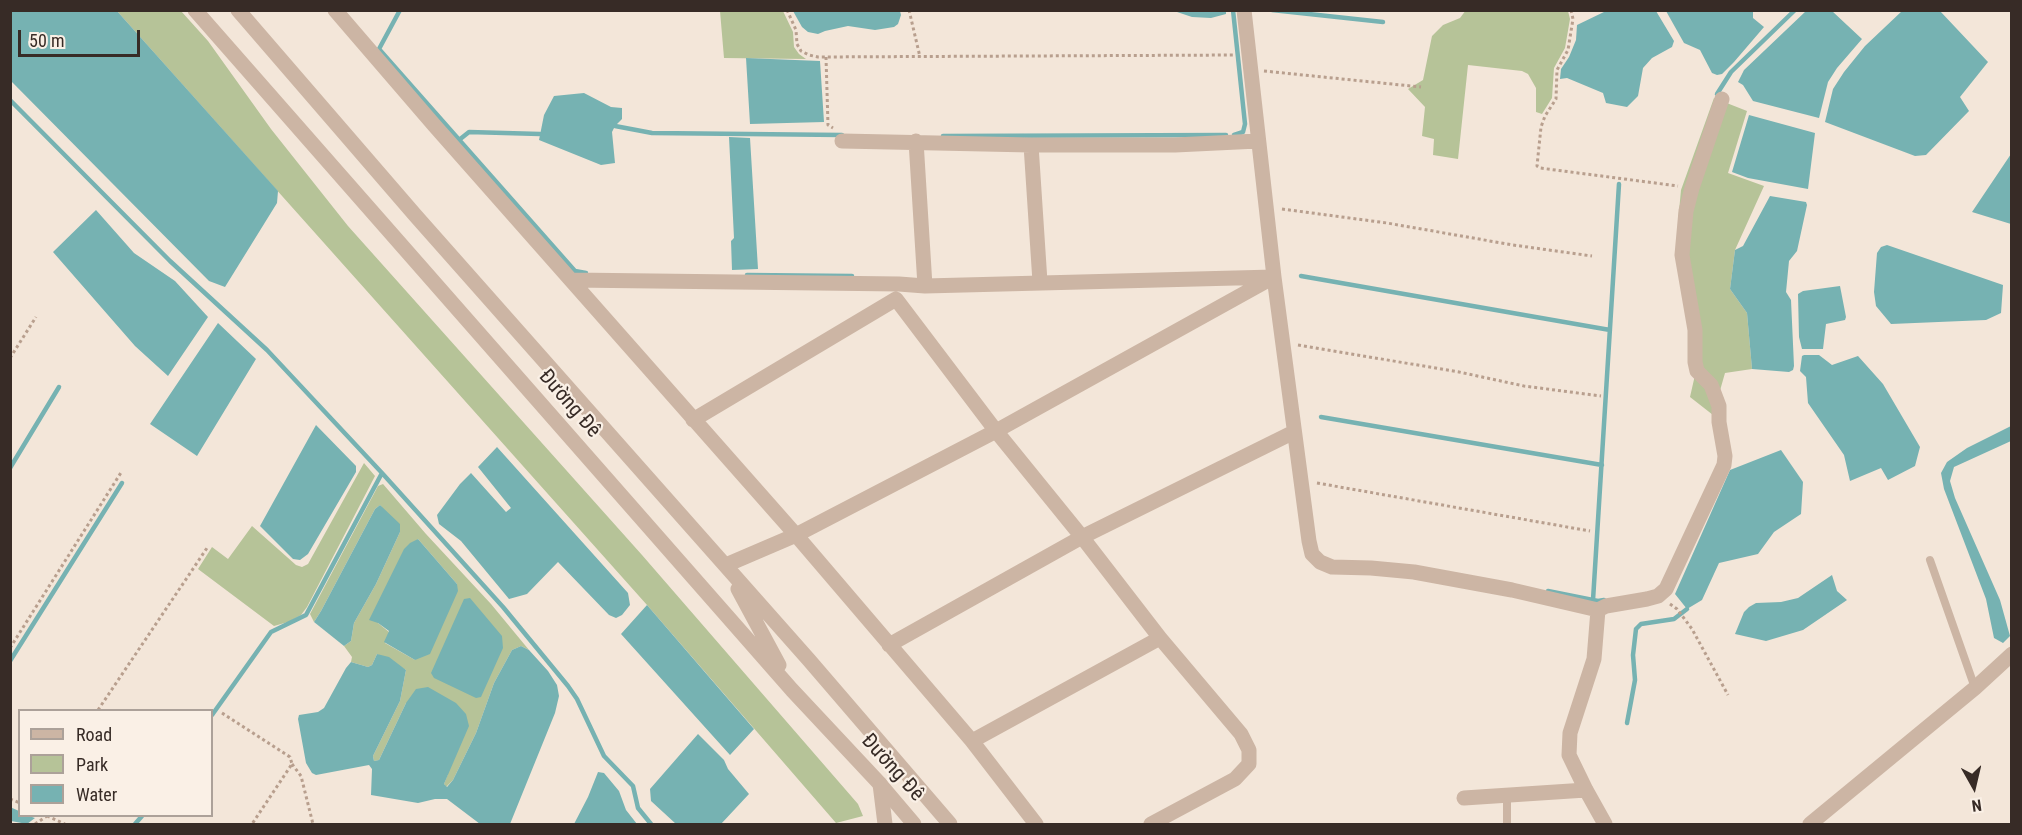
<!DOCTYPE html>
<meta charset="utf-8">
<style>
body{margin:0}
#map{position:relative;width:2022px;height:835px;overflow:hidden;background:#f3e6d9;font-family:"Roboto Condensed",sans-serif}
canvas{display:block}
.frame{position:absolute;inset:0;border:12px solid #372b26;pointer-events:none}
.legend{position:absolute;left:18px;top:709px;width:195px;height:108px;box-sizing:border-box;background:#faf0e6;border:2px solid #aca199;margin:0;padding:8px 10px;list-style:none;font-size:18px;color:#372b26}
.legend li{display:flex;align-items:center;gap:12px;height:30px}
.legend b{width:30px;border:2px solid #aca199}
.north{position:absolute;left:1944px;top:757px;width:60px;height:60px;-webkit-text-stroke:4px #faf0e6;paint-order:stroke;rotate:172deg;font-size:16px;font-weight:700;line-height:24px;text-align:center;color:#372b26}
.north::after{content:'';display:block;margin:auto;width:21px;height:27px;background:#372b26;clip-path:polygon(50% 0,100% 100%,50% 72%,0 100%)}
.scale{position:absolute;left:18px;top:30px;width:122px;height:27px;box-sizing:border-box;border:3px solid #372b26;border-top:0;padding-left:8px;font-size:18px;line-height:21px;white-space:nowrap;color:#372b26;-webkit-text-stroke:4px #faf0e6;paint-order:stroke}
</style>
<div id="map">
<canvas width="2022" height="835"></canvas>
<div class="frame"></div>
<ul class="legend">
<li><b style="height:8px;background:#ccb5a4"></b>Road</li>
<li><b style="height:16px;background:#b6c398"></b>Park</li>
<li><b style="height:16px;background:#76b2b2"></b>Water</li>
</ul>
<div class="north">N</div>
<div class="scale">50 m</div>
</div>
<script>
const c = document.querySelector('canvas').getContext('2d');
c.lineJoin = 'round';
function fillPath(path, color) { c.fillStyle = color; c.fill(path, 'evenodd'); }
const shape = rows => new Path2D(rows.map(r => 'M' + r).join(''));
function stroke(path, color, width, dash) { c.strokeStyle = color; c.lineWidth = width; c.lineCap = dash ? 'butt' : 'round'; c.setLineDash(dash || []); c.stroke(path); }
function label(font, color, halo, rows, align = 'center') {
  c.font = font + ' "Roboto Condensed",sans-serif'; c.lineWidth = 4.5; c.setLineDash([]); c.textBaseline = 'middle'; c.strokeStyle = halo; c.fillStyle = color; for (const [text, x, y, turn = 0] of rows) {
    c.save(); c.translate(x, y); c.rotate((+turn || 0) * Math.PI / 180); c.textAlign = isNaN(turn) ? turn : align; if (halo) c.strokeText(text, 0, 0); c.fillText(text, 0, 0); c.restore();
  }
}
fillPath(shape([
 [1466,10,1568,11,1570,19,1565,48,1554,68,1552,98,1542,114,1536,112,1536,88,1528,74,1522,71,1468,65,1458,159,1433,155,1434,139,1422,136,1425,107,1408,89,1423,80,1432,36,1443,25,1460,18],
 [117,11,181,11,208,41,271,129,348,226,642,555,858,804,863,816,836,823,647,605],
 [720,11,783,11,793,32,794,47,799,54,806,59,724,58],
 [1714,98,1747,111,1728,173,1764,186,1735,250,1730,289,1747,313,1752,369,1725,373,1713,415,1690,397,1695,375,1678,222,1681,190],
 [364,463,375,476,307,607,301,615,288,622,274,626,198,569,212,547,228,559,252,526,296,565,302,567,308,564],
 [383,484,426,534,491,604,529,650,521,646,512,650,494,683,476,733,453,780,446,787,444,784,448,774,406,703,379,760,374,761,373,756,400,701,406,670,377,654,372,665,368,667,351,662,352,657,344,646,351,641,354,623,376,584,400,532,380,505,375,509,321,611,314,622,310,614,378,486],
 [418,539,457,584,415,660,385,643,389,632,378,623]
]), '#b6c398');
fillPath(shape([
 [10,11,117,11,278,191,277,203,225,287,209,281,11,81],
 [900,11,901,15,898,24,894,27,875,30,848,26,825,31,818,34,808,32,802,27,793,11],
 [1178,11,1226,11,1226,14,1211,18,1192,17,1177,12],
 [1606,11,1656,11,1674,41,1672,47,1652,58,1643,68,1638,96,1627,107,1606,103,1603,93,1567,78,1560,79,1561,69,1569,57,1576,40,1577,25],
 [1666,11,1753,11,1753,18,1764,27,1734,62,1722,74,1717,75,1712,73,1700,50,1684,43],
 [1806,11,1832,11,1862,39,1837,68,1828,82,1819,118,1753,101,1743,85,1738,82,1744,70],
 [1902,11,1940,11,1988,62,1960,97,1969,111,1926,155,1915,156,1825,122,1833,89,1844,72,1865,46],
 [746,58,820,61,824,122,750,124],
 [584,93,611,107,622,108,622,119,615,126,612,132,615,163,601,165,539,140,544,115,554,96],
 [1749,115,1815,133,1808,189,1748,178,1732,172],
 [729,137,750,138,758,269,732,270,731,241,734,238],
 [2011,154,2011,224,1972,212],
 [1770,196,1806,202,1807,205,1797,251,1789,261,1786,292,1791,300,1794,366,1793,370,1789,372,1752,369,1747,313,1730,289,1735,250,1743,246],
 [96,210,134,253,175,281,208,317,168,376,135,346,53,252],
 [1887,245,2003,285,2001,313,1986,320,1891,324,1876,306,1874,292,1877,253,1881,247],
 [1840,286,1846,317,1845,320,1826,324,1823,349,1802,349,1799,337,1798,294,1803,291],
 [218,323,256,359,197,456,150,424],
 [1804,355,1819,355,1832,365,1858,356,1883,384,1920,447,1915,466,1888,480,1881,468,1850,481,1844,455,1808,403,1806,377,1800,371,1802,356],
 [316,425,356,466,356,472,308,554,300,560,293,559,260,526],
 [2011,426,2011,441,1954,467,1950,481,1955,498,2000,600,2010,636,2003,643,1994,638,1986,599,1944,489,1941,473,1947,462,1967,448],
 [497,447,628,593,630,605,622,615,616,618,609,615,558,562,527,594,509,599,461,541,439,524,437,515,460,484,471,473,506,512,511,508,478,467],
 [1781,450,1803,482,1801,514,1774,532,1758,554,1719,563,1702,600,1687,609,1675,594,1730,470],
 [380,505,400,524,400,532,376,584,354,623,351,641,344,646,314,622,321,611,375,509],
 [418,539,457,584,458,591,430,654,415,660,384,642,389,631,378,623,369,620,404,549,410,543],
 [1832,575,1837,591,1847,600,1803,630,1766,641,1735,634,1744,612,1749,607,1756,603,1781,602,1798,598],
 [470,598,502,636,503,648,481,697,476,698,434,678,431,673,464,599],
 [647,605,754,729,730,755,621,634],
 [521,646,529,650,548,671,557,685,559,696,555,713,510,824,480,824,447,799,435,799,418,803,371,795,372,769,369,765,316,775,312,773,306,763,298,719,299,715,318,712,324,708,346,668,351,662,368,667,372,665,377,654,389,657,406,670,400,701,373,756,374,761,379,760,406,703,416,689,428,687,456,703,466,714,469,726,444,784,447,787,453,780,476,733,494,683,512,650],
 [698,734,724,760,728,769,749,794,721,824,676,824,651,801,650,789],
 [598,772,604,773,619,791,626,810,637,824,574,824,588,797],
 [10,807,19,811,20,816,29,816,35,818,27,824,11,821]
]), '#76b2b2');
stroke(shape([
 [400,10,379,49,575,271,586,273],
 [1233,10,1245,124,1243,132,1234,135],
 [1272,10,1383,22],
 [1717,94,1731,72,1795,10],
 [10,100,170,261,267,350,382,473,503,607,568,686,577,699,604,756,633,786,638,808,651,824],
 [615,126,652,133,842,135],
 [943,136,1226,135],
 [459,140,469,132,540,134],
 [747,275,852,276],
 [1301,276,1610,330],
 [1321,417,1602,465],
 [10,468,59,387],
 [1548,591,1598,601,1604,600],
 [1593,600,1619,184],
 [10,661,122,483],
 [212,715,271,632,306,615,382,473],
 [1627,723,1635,680,1633,655,1636,629,1641,624,1674,619,1687,609],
 [135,824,142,816]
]), '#76b2b2', 4.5);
stroke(shape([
 [787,10,796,30,797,44,801,51,809,55,818,57,1235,55],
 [909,10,920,57],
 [1571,10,1573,19,1568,50,1557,70,1556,99,1545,116,1541,127,1537,166,1540,168,1678,186],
 [826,57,828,125,833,128],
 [1264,71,1421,87],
 [1282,209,1387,223,1513,245,1592,256],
 [1298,345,1459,372,1524,386,1601,396],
 [10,358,36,317],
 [1317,483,1590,531],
 [1670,604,1677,609,1692,629,1728,695],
 [10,648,122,471],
 [98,710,207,548],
 [222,713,290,757,292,764,252,824],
 [292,764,301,776,313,824],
 [10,799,20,803],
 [47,816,65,824],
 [35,824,47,816]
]), '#b89f8e', 3, [3, 3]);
stroke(shape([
 [1930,560,1975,688],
 [1507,824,1507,795]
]), '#ccb5a4', 8);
stroke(shape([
 [335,10,434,125,796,535,972,741,1036,824],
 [1244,10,1274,277,1309,541,1312,554,1320,562,1332,567,1371,568,1414,572,1512,590,1598,610,1606,606,1647,599,1658,596,1666,589,1724,465,1725,456,1719,422,1719,406,1711,385,1697,371,1695,362,1695,330,1682,255,1686,211,1692,188,1722,99],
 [842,141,1031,145,1175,145,1258,141],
 [916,141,925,286],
 [1031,145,1040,282],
 [572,280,899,284,925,286,1274,277],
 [693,420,896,299,996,431,1082,537,1294,432],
 [726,565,796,535,996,431,1272,278],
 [1598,610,1594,659,1570,733,1569,755,1586,790,1605,824],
 [889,645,1082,537,1160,638,1241,734,1249,750,1249,764,1235,779,1151,824],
 [972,741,1160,638],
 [880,784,885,824],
 [1464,798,1586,790],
 [1810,824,1975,688,2012,654]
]), '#ccb5a4', 15);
stroke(shape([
 [195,10,792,690,880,784,914,824],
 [238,10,415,215,809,660,950,824],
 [738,589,779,665]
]), '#ccb5a4', 15);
label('21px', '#372b26', '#faf0e6', [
 ["Đường Đê",569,404,49],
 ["Đường Đê",892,768,48]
]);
</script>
